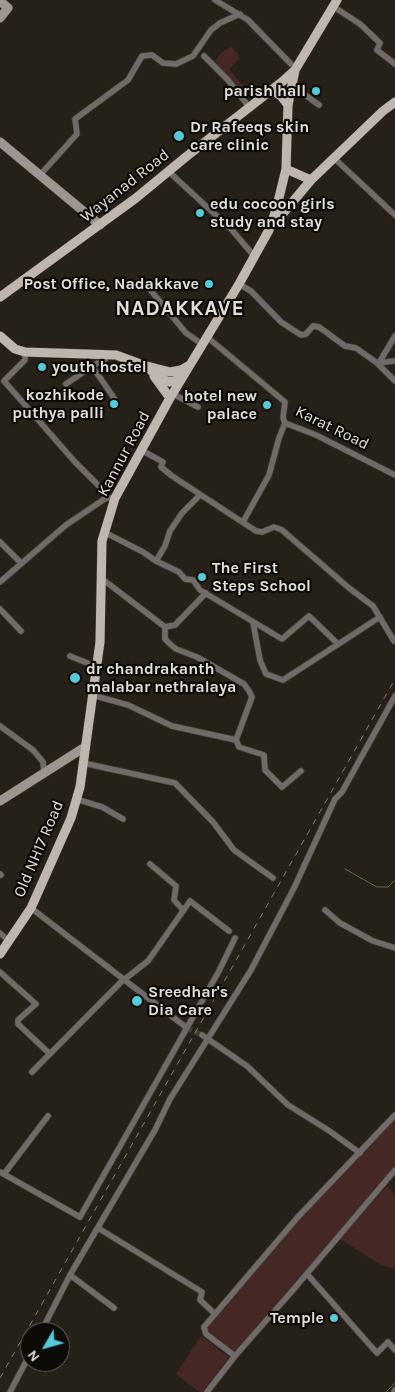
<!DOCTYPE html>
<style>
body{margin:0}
#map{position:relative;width:395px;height:1392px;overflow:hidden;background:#262118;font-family:Karla,sans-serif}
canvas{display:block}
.north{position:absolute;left:20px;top:1322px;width:50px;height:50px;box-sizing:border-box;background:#0d0b07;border:1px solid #625f5b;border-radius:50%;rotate:232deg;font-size:14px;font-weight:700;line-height:20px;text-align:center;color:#e1ddd8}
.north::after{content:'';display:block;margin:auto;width:18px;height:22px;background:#53cbdb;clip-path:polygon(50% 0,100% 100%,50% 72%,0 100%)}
</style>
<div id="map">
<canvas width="395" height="1392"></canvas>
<div class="north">N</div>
</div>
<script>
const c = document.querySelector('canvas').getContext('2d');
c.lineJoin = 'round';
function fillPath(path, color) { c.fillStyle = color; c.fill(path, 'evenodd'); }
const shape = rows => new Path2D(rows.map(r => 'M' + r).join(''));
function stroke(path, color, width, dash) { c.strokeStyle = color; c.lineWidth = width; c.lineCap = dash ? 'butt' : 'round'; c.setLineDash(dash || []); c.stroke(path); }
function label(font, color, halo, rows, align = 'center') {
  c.font = font + ' Karla,sans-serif'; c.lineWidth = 4.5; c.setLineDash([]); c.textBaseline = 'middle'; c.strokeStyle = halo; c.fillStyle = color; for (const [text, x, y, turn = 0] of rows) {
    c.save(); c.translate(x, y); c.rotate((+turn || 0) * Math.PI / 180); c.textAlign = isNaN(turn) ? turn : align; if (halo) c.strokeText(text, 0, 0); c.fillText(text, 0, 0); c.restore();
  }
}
fillPath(shape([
 [231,46,239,55,239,59,229,69,245,88,239,96,220,77,221,71,215,61,221,53],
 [395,1119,395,1165,287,1294,237,1350,231,1351,208,1333,208,1327,299,1220],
 [387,1186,395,1195,395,1269,379,1264,340,1239],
 [201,1336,229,1357,202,1392,199,1392,176,1374]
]), '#452723');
stroke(shape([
 [345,869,377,887,388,887,395,880],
 [386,1392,395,1383]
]), '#586f42', 1);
stroke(shape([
 [187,1028,202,1035]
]), '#423d35', 5.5, [5.5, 3]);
const street = shape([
 [215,0,248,20,291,64,297,68],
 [334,7,360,24,380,43,377,50,395,64],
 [204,56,228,80,250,108],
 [291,89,304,94,319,105],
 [335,159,395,215],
 [168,171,232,230,254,256],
 [40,175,77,134,75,119,128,80,142,56,152,55,163,63,176,64,193,56,211,30,220,23,240,14],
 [138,282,148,287,186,333,202,344],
 [239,284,251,291,281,322,301,335,306,334,313,326,319,327,345,346,356,348,377,363,395,361],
 [207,337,285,402,283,418,285,423,316,435,395,475],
 [25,352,25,360,4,381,75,462,104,491,106,498],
 [377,363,395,381],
 [379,363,395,336],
 [92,366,114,398],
 [66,384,92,366,105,360,106,355],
 [173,394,198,407],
 [141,450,163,462,161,467,172,476,256,531,262,532,274,527,282,530,349,588,373,606,394,641],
 [243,522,269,475,279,438,285,423],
 [104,532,143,552,156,561,179,572,185,579,193,580,200,590,282,639,309,616,338,644],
 [0,542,21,563],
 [156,561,165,546,170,531,182,513,200,495],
 [101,578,165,627,175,625,206,593],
 [0,582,66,525,106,498,115,498],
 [0,609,21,631],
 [253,622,260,660,266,674,283,680,380,617],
 [165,627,165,639,169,643,176,649,197,657,244,684,249,691,252,697,236,740,239,747,264,755,265,770,282,787,301,771],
 [70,656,97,667],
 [92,695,128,705,172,726,236,740],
 [0,726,33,750,43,762,44,773],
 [83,763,175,783,213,822,234,850,273,878],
 [76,799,102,807,123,819],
 [150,864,176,886,174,900,183,910],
 [0,874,1,875],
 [31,908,187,1028],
 [325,910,340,923,373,941,395,948],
 [0,933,9,941],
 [0,972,36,1004,18,1020,18,1024,50,1054],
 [202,1035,247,1066,288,1105,328,1130,360,1153],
 [32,1072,121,982,148,961,190,901,229,931],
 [0,1172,80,1217,219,971,235,938],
 [4,1174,48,1116],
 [98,1228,202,1292,200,1300,215,1314],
 [307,1274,377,1353,388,1342,395,1350],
 [70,1275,114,1308],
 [41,1332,70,1275,155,1130,170,1099,251,970,294,888,335,799,342,792,395,696],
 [235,1356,206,1334,204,1327,297,1218,395,1115],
 [10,1392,30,1354],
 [207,1392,235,1356,293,1290,395,1170],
 [394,1392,395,1390]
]);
const secondary = shape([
 [0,1,8,8,0,18],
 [0,142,100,225],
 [0,801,85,747]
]);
const primary = shape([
 [272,90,281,96,288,105],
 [286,169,311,180],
 [274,224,311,180,383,111,395,102],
 [0,297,136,198,187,156,283,81,295,70,337,0],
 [0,336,15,349,25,352,116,355,143,365,170,372,181,370,190,365],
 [148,368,159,377,169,382,175,381,183,374],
 [154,376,170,398],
 [0,954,31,908,71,818,80,787,100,642,102,541,115,498,170,398,239,284,269,230,276,210,286,169,288,105,295,70]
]);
stroke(street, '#403b33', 7);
stroke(secondary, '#403b33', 10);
stroke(primary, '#403b33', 10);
stroke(street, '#706b68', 5.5);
stroke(secondary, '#9d9591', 9);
stroke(primary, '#c0b6b0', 9);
stroke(shape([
 [0,1378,395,679]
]), '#7d7972', 1, [6, 6]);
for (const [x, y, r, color] of [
 [316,91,5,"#53cbdb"],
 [179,136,6,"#53cbdb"],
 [200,213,5,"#53cbdb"],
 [209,284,5,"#53cbdb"],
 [42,367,5,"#53cbdb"],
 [114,404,5,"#53cbdb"],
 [267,405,5,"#53cbdb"],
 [202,577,5,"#53cbdb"],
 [75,678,6,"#53cbdb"],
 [137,1001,6,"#53cbdb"],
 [334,1318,5,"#53cbdb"]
]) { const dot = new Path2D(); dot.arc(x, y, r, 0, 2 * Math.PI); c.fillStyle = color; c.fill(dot); stroke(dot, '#0d0b07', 2); }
label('bold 16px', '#e1ddd8', '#0d0b07', [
 ["parish hall",306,91,"right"],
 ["Dr Rafeeqs skin",190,127],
 ["care clinic",190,145],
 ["edu cocoon girls",210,204],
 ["study and stay",210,222],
 ["Post Office, Nadakkave",199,284,"right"],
 ["youth hostel",52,367],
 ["kozhikode",104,395,"right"],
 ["puthya palli",104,413,"right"],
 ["hotel new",257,396,"right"],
 ["palace",257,414,"right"],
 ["The First",212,568],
 ["Steps School",212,586],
 ["dr chandrakanth",86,669],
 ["malabar nethralaya",86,687],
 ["Sreedhar's",148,992],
 ["Dia Care",148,1010],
 ["Temple",324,1318,"right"]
], 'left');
label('16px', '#e1ddd8', '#0d0b07', [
 ["Wayanad Road",125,186,-38],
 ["Karat Road",332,428,26],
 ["Kannur Road",124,454,-62],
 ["Old NH17 Road",39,849,-67]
]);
c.letterSpacing = '1px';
label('bold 21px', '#e1ddd8', '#0d0b07', [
 ["NADAKKAVE",180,309]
]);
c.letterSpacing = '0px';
</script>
